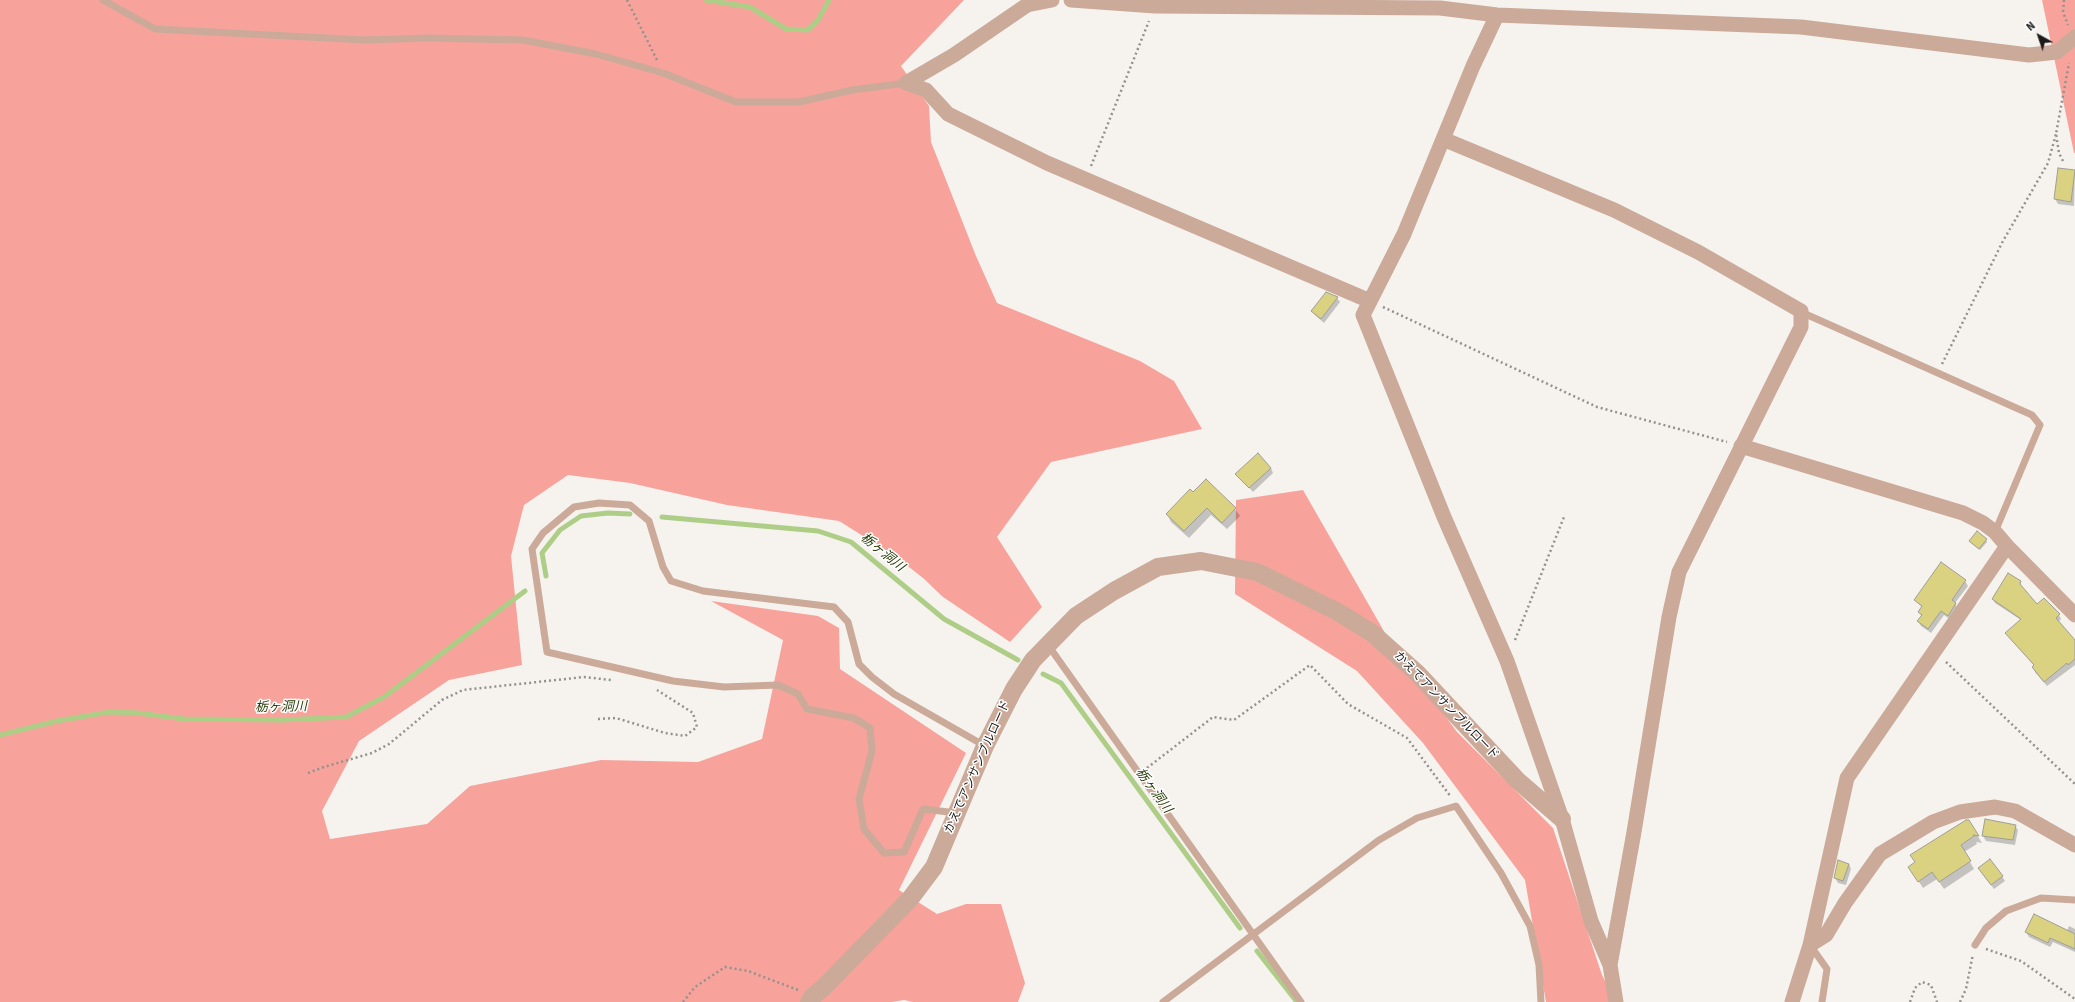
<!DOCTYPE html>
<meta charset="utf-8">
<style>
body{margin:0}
#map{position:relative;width:2075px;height:1002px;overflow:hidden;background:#f6f3ef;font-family:"Source Sans 3",sans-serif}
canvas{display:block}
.north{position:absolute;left:2019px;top:16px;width:40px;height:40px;-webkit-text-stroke:3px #fff;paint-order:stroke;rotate:320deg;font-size:11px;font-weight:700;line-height:16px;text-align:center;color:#1d1b1a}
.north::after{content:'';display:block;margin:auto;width:14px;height:18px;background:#1d1b1a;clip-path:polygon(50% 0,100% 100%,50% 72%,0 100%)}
</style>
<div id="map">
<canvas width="2075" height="1002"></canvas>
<div class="north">N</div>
</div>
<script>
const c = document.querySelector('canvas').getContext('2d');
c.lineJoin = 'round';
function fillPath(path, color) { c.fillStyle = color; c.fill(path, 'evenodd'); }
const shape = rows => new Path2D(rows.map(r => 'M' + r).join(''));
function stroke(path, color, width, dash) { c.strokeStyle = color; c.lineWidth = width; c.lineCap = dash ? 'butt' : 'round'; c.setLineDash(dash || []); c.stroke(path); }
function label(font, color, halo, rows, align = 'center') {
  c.font = font + ' "Source Sans 3","Noto Sans JP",sans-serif'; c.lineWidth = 3; c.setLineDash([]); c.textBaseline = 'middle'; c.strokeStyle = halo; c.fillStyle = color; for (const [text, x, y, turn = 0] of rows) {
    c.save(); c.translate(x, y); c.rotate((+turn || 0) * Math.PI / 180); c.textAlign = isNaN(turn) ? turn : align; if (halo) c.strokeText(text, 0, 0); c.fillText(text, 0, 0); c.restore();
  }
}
fillPath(shape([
 [0,0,964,0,901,66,929,106,931,142,976,256,997,303,1140,361,1174,381,1202,429,1051,462,997,537,1042,607,1010,642,943,597,923,578,895,556,839,521,727,505,630,483,568,475,524,505,511,556,522,665,449,680,359,741,322,811,330,839,427,824,470,786,601,760,698,762,762,739,783,640,711,601,818,616,839,628,840,669,966,753,899,890,937,914,966,904,1001,904,1025,983,1018,1002,913,1002,904,1000,892,1002,0,1002],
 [2042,0,2075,0,2075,153,2074,153],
 [1303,490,1385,633,1457,732,1553,828,1602,975,1616,1002,1546,1002,1525,880,1423,743,1357,671,1235,594,1236,500]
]), '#f7a39c');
fillPath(shape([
 [2059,169,2075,171,2074,206,2058,204,2055,199],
 [1337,298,1340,302,1324,323,1315,315,1312,311],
 [1271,468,1273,473,1253,492,1237,474],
 [1193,493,1235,509,1240,516,1227,529,1211,515,1189,538,1171,522,1167,514],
 [1986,540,1987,542,1980,550,1971,543],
 [1965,581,1968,586,1955,603,1958,609,1951,620,1944,615,1931,633,1921,626,1918,621,1922,617,1919,612,1922,607,1915,600],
 [2020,582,2022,588,2037,606,2059,615,2061,619,2058,622,2075,642,2075,665,2047,686,2035,672,2033,667,2035,666,2009,637,2021,620,1995,603,1993,599],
 [1968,821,1982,843,1976,842,1977,844,1964,852,1974,869,1944,889,1937,879,1923,888,1914,874],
 [2015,826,2018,830,2015,845,1986,841,1983,836],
 [1849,864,1851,869,1846,885,1838,883,1835,878],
 [1982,873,2002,876,2005,881,1994,889],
 [2069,926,2075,929,2075,952,2053,942,2050,947,2029,937,2026,932,2067,931]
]), '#0003');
stroke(shape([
 [706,0,750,7,786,29,808,30,818,20,829,0],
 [662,517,818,531,851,542,944,619,1018,660],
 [546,576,542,553,560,530,581,516,608,513,630,514],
 [1043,674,1061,683,1240,928],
 [0,735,57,721,109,712,138,713,184,719,283,720,346,717,384,697,525,591],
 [1257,951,1297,1002]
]), '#aece87', 5);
const building = shape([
 [2058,168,2075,170,2071,202,2054,199,2058,168],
 [1326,292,1338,297,1321,319,1311,311,1326,292],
 [1258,453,1271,468,1249,488,1235,474,1258,453],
 [1206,479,1236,508,1222,523,1207,508,1184,531,1166,514,1190,489,1193,492,1206,479],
 [1977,531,1987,539,1979,549,1969,541,1977,531],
 [1941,562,1966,580,1952,600,1956,603,1948,616,1941,611,1928,629,1917,621,1922,615,1918,612,1922,606,1914,600,1941,562],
 [2008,573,2021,581,2020,584,2037,604,2044,598,2060,614,2056,618,2075,640,2075,659,2068,665,2067,663,2044,682,2032,667,2034,665,2005,633,2021,619,1992,599,2008,573],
 [1985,819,2016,825,2013,840,1982,836,1985,819],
 [1966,820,1969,820,1979,836,1973,835,1974,836,1961,845,1971,861,1939,882,1932,872,1918,882,1908,867,1915,862,1910,855,1966,820],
 [1990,859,2003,876,1991,885,1978,868,1990,859],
 [1838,860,1849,864,1843,881,1834,878,1838,860],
 [2034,914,2075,934,2075,949,2050,938,2048,943,2025,932,2034,914]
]);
fillPath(building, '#dad181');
stroke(building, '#9e9e99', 1);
stroke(shape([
 [627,0,657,60],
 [2064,0,2063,12,2068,25],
 [2063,161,2059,153,2056,134,2069,63],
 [1091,166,1149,21],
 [1383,307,1597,407,1727,442],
 [1942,364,2003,241,2048,163,2056,134],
 [1515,640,1564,517],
 [1946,662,2075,784],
 [598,719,616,718,665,733,685,736,697,727,693,713,657,690],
 [1147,768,1213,717,1234,720,1310,665,1348,704,1407,738,1451,797],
 [308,773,324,767,372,753,389,744,442,700,463,690,584,677,611,680],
 [1986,949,2021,961,2075,999],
 [683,1002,695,987,725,967,748,971,798,990],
 [1910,1002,1915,988,1922,982,1931,985,1937,1002],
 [1960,1002,1966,989,1973,954]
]), '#93918e', 2.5, [2, 3]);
stroke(shape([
 [103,0,155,29,364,40,428,38,523,40,596,54,663,73,736,102,799,102,852,90,906,83],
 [1801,312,2032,415,2040,425,1995,532],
 [1048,645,1301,1002],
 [957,813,923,809,904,852,884,853,864,829,859,799,872,751,870,728,854,718,807,709,798,694,778,685,724,687,673,681,547,652,532,549,543,533,574,507,599,503,630,505,649,521,663,567,671,581,703,591,834,607,848,622,859,664,872,677,894,694,985,746],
 [1810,945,1827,969,1822,1002],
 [1975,945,1986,928,2006,911,2041,898,2075,900],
 [1163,1002,1379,840,1417,818,1456,806,1501,873,1530,926,1539,965,1541,1002]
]), '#cbaa99', 7);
stroke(shape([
 [1071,0,1155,6,1440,8,1497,15,1801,27,2029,55,2057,52,2075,37],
 [1497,15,1473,66,1404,234,1363,315,1444,517,1507,661,1562,819,1591,921,1610,965,1616,1002],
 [906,83,926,90,948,114,1047,163,1370,301],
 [906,83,954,55,1027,5,1052,0],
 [1443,139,1614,210,1698,252,1801,311,1801,327,1679,572,1669,617,1634,832,1610,965],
 [1741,446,1963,513,1983,523,1995,532,2007,546,2075,615],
 [1810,945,1826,935,1845,903,1880,854,1933,822,1960,812,1995,807,2015,811,2075,845],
 [1792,1002,1810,945,1847,778,2007,546]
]), '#cbaa99', 15);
stroke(shape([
 [809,1002,813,996,823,988,910,899,934,867,985,746,1014,689,1033,660,1076,616,1114,591,1158,567,1201,561,1257,572,1338,612,1372,633,1417,673,1517,780,1562,819]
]), '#cbaa99', 18);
label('12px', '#1d1b1a', '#fff', [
 ["かえでアンサンブルロード",1446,706,46],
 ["かえでアンサンブルロード",978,767,-66]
]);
label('italic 13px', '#273b06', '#fff', [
 ["栃ヶ洞川",882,553,39],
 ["栃ヶ洞川",281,708,-1],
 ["栃ヶ洞川",1153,791,54]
]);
</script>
